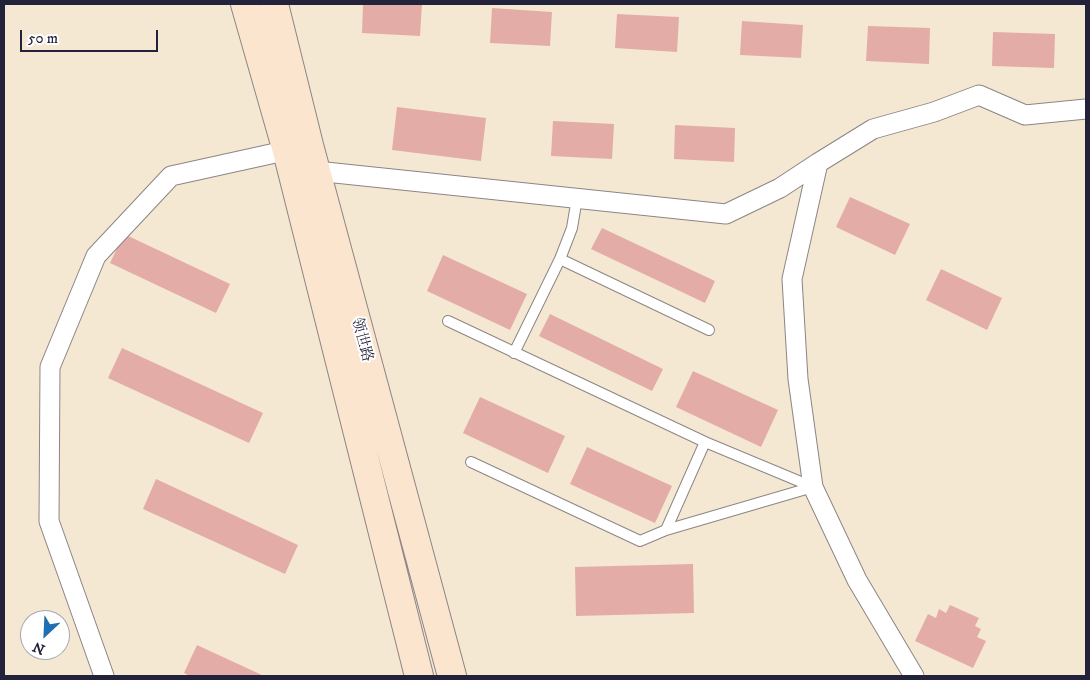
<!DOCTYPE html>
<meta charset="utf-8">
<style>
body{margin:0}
#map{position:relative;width:1090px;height:680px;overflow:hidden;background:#f5e8d2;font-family:"IM FELL DW Pica",serif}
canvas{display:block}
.frame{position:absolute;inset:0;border:5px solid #22223b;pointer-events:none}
.north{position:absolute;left:20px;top:610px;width:50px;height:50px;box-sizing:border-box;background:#fff;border:1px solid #a7a7b1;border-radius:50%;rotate:205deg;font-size:14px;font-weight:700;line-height:20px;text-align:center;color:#22223b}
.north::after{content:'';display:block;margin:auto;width:18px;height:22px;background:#1f6fb2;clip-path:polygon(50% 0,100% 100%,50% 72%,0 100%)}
.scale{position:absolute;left:20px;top:30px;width:138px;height:22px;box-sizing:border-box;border:2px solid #22223b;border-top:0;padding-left:6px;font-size:15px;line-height:18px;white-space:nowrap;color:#22223b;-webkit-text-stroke:4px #fff;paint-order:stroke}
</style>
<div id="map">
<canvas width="1090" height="680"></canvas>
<div class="frame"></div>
<div class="north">N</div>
<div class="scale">50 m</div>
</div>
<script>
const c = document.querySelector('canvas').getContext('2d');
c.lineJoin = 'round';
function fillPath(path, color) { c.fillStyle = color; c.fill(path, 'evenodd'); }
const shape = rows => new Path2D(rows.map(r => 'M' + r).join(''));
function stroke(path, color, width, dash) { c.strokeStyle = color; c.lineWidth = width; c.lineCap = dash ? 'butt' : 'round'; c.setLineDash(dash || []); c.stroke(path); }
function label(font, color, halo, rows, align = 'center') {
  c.font = font + ' "IM FELL DW Pica","Noto Serif SC",serif'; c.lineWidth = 4; c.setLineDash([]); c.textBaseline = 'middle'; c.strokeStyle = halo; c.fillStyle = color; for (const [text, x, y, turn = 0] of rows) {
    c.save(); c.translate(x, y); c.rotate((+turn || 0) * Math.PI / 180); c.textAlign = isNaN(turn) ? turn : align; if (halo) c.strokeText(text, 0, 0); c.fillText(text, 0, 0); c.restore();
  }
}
fillPath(shape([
 [363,4,422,4,420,36,362,33],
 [492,8,552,12,550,46,490,43],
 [617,14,679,17,677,52,615,48],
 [742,21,803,25,801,58,740,55],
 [868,26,930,28,929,64,866,61],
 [993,32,1055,34,1054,68,992,66],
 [397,107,486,118,481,161,392,150],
 [553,121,614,124,612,159,551,156],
 [675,125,735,128,734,162,674,159],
 [850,197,910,224,895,255,836,227],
 [602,228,715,281,705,303,591,249],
 [124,234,230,284,216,313,110,263],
 [443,255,527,294,510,330,427,291],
 [941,269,1002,298,987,330,926,300],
 [550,314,663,369,652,391,539,336],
 [122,348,263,413,249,443,108,378],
 [693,371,778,410,761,447,676,407],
 [480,397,565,436,548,473,463,433],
 [587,447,672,486,655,523,570,484],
 [156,479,298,545,285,574,143,509],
 [693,564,694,613,576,616,575,567],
 [950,605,979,618,975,626,981,629,977,637,986,641,973,668,915,641,928,614,936,618,939,609,946,613],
 [197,645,264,676,190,676,184,673]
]), '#e4aca6');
const lane = shape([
 [560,259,572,228,577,198],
 [448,321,705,442,813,487,666,530,640,541,471,462],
 [514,353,560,259,709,330],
 [666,530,705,442]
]);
const street = shape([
 [316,171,726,214,780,188,818,163],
 [104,676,49,521,50,367,96,256,171,176,298,148],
 [914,676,857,580,813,487,798,379,792,279,818,163,873,129,934,112,979,95,1025,115,1086,109]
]);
const secondary = shape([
 [245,4,287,151,419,676],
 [274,4,309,145,452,676]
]);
stroke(lane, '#8c8586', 12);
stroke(street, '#8c8586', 21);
stroke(secondary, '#8c8586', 30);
stroke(lane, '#fff', 10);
stroke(street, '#fff', 19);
stroke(secondary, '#fce5cf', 28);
label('15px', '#22223b', '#fff', [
 ["领世路",361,340,75]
]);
</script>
